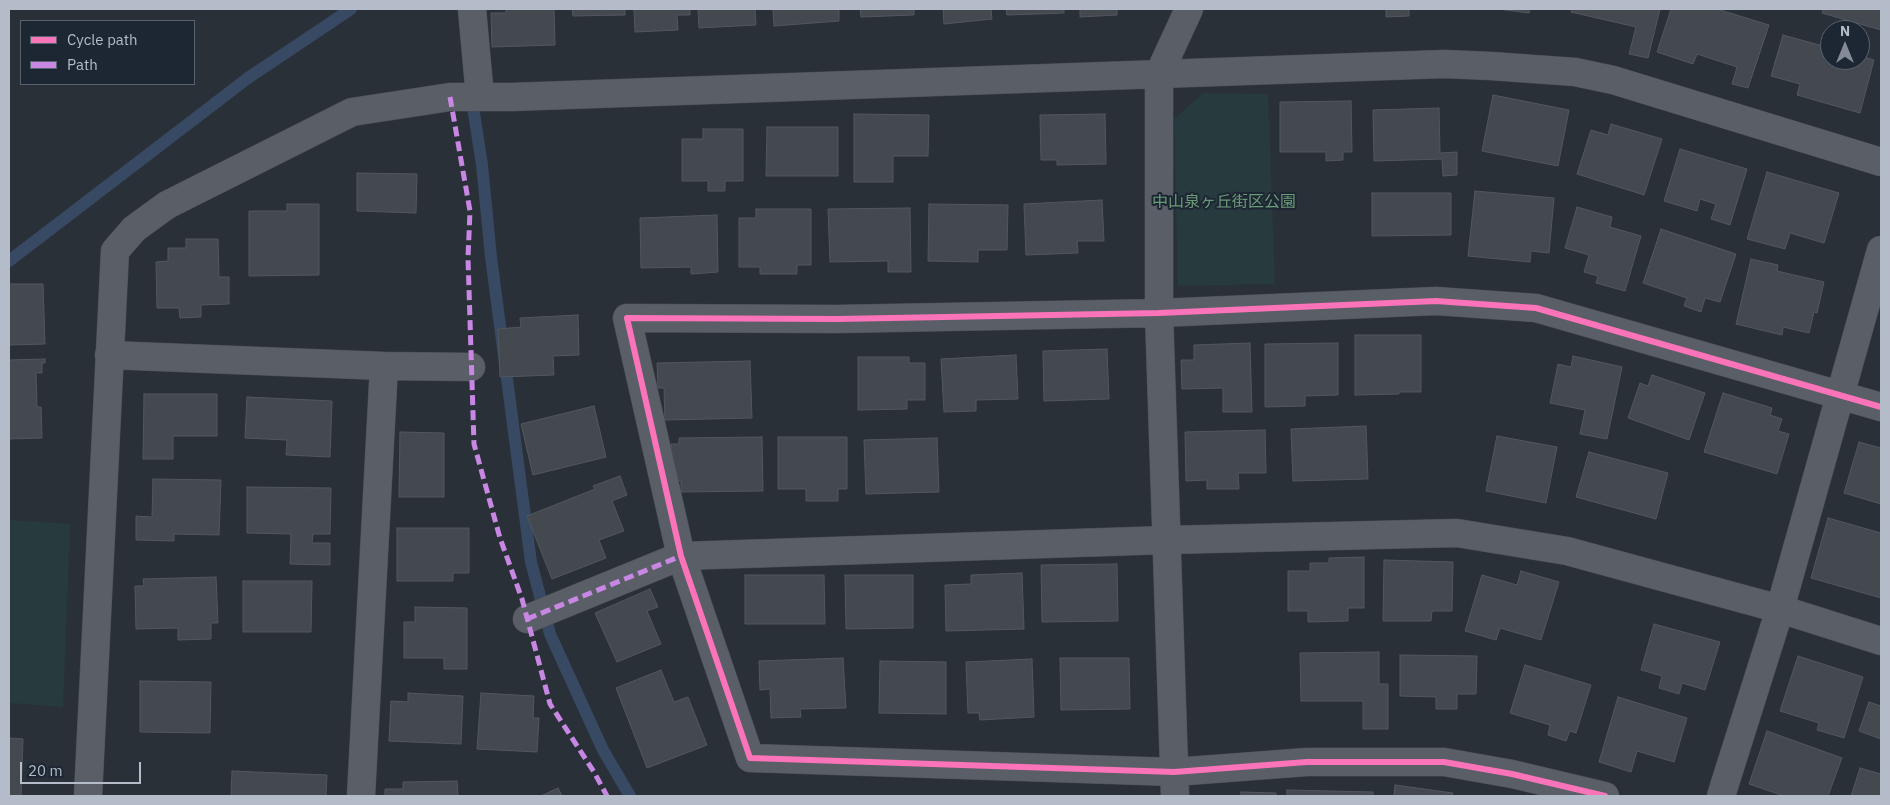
<!DOCTYPE html>
<meta charset="utf-8">
<style>
body{margin:0}
#map{position:relative;width:1890px;height:805px;overflow:hidden;background:#2a3038;font-family:"IBM Plex Sans",sans-serif}
canvas{display:block}
.frame{position:absolute;inset:0;border:10px solid #b4bcc9;pointer-events:none}
.legend{position:absolute;left:20px;top:20px;width:175px;height:65px;box-sizing:border-box;background:#1d2633;border:1px solid #59626f;margin:0;padding:6px 9px;list-style:none;font-size:15px;color:#b4bcc9}
.legend li{display:flex;align-items:center;gap:10px;height:25px}
.legend b{width:25px;border:1px solid #59626f}
.north{position:absolute;left:1820px;top:20px;width:50px;height:50px;box-sizing:border-box;background:#1d2633;border:1px solid #59626f;border-radius:50%;rotate:0deg;font-size:14px;font-weight:700;line-height:20px;text-align:center;color:#b4bcc9}
.north::after{content:'';display:block;margin:auto;width:18px;height:22px;background:#848b96;clip-path:polygon(50% 0,100% 100%,50% 72%,0 100%)}
.scale{position:absolute;left:20px;top:762px;width:121px;height:22px;box-sizing:border-box;border:2px solid #b4bcc9;border-top:0;padding-left:6px;font-size:15px;line-height:18px;white-space:nowrap;color:#b4bcc9;-webkit-text-stroke:4px #1d2633;paint-order:stroke}
</style>
<div id="map">
<canvas width="1890" height="805"></canvas>
<div class="frame"></div>
<ul class="legend">
<li><b style="height:6px;background:#fb73b8"></b>Cycle path</li>
<li><b style="height:6px;background:#c787e3"></b>Path</li>
</ul>
<div class="north">N</div>
<div class="scale">20 m</div>
</div>
<script>
const c = document.querySelector('canvas').getContext('2d');
c.lineJoin = 'round';
function fillPath(path, color) { c.fillStyle = color; c.fill(path, 'evenodd'); }
const shape = rows => new Path2D(rows.map(r => 'M' + r).join(''));
function stroke(path, color, width, dash) { c.strokeStyle = color; c.lineWidth = width; c.lineCap = dash ? 'butt' : 'round'; c.setLineDash(dash || []); c.stroke(path); }
function label(font, color, halo, rows, align = 'center') {
  c.font = font + ' "IBM Plex Sans","Noto Sans JP",sans-serif'; c.lineWidth = 4; c.setLineDash([]); c.textBaseline = 'middle'; c.strokeStyle = halo; c.fillStyle = color; for (const [text, x, y, turn = 0] of rows) {
    c.save(); c.translate(x, y); c.rotate((+turn || 0) * Math.PI / 180); c.textAlign = isNaN(turn) ? turn : align; if (halo) c.strokeText(text, 0, 0); c.fillText(text, 0, 0); c.restore();
  }
}
fillPath(shape([
 [1203,93,1268,94,1275,284,1178,286,1174,119],
 [9,520,70,524,63,707,9,703]
]), '#273a3e');
stroke(shape([
 [471,94,482,165,491,257,531,562,550,634,603,750,630,796],
 [9,261,248,78,351,9]
]), '#384963', 12);
const building = shape([
 [506,9,554,9,555,45,492,47,491,13,506,13,506,9],
 [572,9,625,9,625,15,573,16,572,9],
 [634,9,690,9,690,15,677,15,678,30,635,32,634,9],
 [698,9,755,9,756,25,699,28,698,9],
 [773,9,839,9,839,21,774,26,773,9],
 [860,9,914,9,914,15,861,17,860,9],
 [943,9,991,9,992,19,944,24,943,9],
 [1006,9,1064,9,1064,13,1007,15,1006,9],
 [1080,9,1117,9,1117,15,1080,17,1080,9],
 [1386,9,1409,9,1409,16,1386,17,1386,9],
 [1498,9,1530,9,1529,13,1498,9],
 [1572,9,1660,9,1648,58,1629,54,1636,27,1571,12,1572,9],
 [1671,9,1717,9,1769,25,1748,88,1732,84,1737,67,1697,54,1693,64,1657,52,1671,9],
 [1823,9,1881,9,1881,30,1822,13,1823,9],
 [1783,35,1830,48,1830,60,1860,60,1860,56,1874,60,1860,113,1797,95,1800,84,1771,76,1783,35],
 [1493,95,1569,110,1558,166,1482,151,1493,95],
 [1351,101,1352,152,1343,152,1343,160,1326,161,1326,152,1280,152,1280,102,1351,101],
 [1439,108,1440,153,1457,152,1457,175,1443,176,1442,159,1374,161,1373,110,1439,108],
 [854,114,929,115,928,156,893,156,893,182,854,182,854,114],
 [1105,114,1106,164,1057,165,1057,160,1041,160,1040,115,1105,114],
 [1611,124,1662,139,1644,195,1577,174,1591,130,1608,135,1611,124],
 [767,127,838,127,838,176,766,176,767,127],
 [703,129,743,129,743,181,725,181,725,191,708,191,708,181,682,181,682,139,703,139,703,129],
 [1680,149,1747,169,1730,225,1711,219,1716,204,1700,199,1697,211,1664,201,1680,149],
 [1767,172,1839,193,1824,243,1790,233,1785,249,1747,239,1767,172],
 [357,173,417,174,416,213,357,211,357,173],
 [1475,191,1554,198,1549,253,1531,251,1530,262,1468,256,1475,191],
 [1372,193,1451,193,1451,235,1372,236,1372,193],
 [1102,200,1104,241,1077,241,1078,253,1026,255,1024,204,1102,200],
 [287,204,319,204,319,275,249,276,249,211,287,211,287,204],
 [929,204,1008,205,1007,250,978,250,978,262,928,261,929,204],
 [1577,207,1612,217,1610,227,1641,236,1625,291,1596,283,1598,276,1584,272,1589,255,1565,248,1577,207],
 [910,208,911,272,888,272,888,261,830,262,828,209,910,208],
 [756,209,811,209,811,265,797,265,797,274,760,274,760,267,739,267,739,218,756,218,756,209],
 [717,215,718,272,691,274,691,267,641,268,640,218,717,215],
 [1661,229,1736,254,1720,302,1705,298,1701,312,1684,306,1687,298,1643,283,1661,229],
 [186,239,218,239,219,277,229,277,229,304,201,305,201,317,180,318,179,308,157,308,156,262,168,261,168,248,186,248,186,239],
 [1751,259,1778,265,1777,271,1824,282,1817,313,1814,312,1809,333,1783,327,1782,335,1736,324,1751,259],
 [9,284,43,284,45,344,9,345,9,284],
 [578,315,579,355,553,356,554,375,500,377,498,329,521,327,520,318,578,315],
 [1355,335,1421,335,1421,392,1399,392,1399,394,1355,395,1355,335],
 [1250,343,1252,412,1223,412,1223,388,1182,389,1181,360,1194,360,1194,345,1250,343],
 [1338,343,1338,395,1305,396,1305,406,1265,407,1265,344,1338,343],
 [1107,349,1109,399,1044,401,1043,351,1107,349],
 [1016,355,1018,399,976,400,976,411,944,412,941,359,1016,355],
 [1573,356,1622,367,1607,439,1580,434,1585,410,1550,403,1558,364,1571,367,1573,356],
 [858,357,909,357,909,363,925,363,925,400,907,400,907,409,858,410,858,357],
 [45,359,45,363,42,363,42,373,36,373,37,407,41,407,42,438,9,439,9,360,45,359],
 [750,361,752,418,665,420,664,388,658,388,657,363,750,361],
 [1652,375,1705,393,1689,440,1628,418,1640,383,1648,386,1652,375],
 [1723,393,1772,408,1770,415,1782,419,1778,431,1789,434,1777,474,1704,452,1723,393],
 [144,394,217,394,217,436,173,436,173,459,143,459,144,394],
 [247,397,332,401,330,457,286,455,287,440,245,438,247,397],
 [594,406,606,457,533,475,521,424,594,406],
 [1366,426,1368,479,1293,481,1291,429,1366,426],
 [1265,430,1266,473,1238,473,1239,489,1207,489,1207,480,1186,481,1185,432,1265,430],
 [400,432,444,433,444,497,399,497,400,432],
 [1497,436,1557,447,1546,503,1486,491,1497,436],
 [762,437,763,491,681,492,681,481,672,481,671,444,679,444,679,438,762,437],
 [778,437,847,437,847,489,838,489,838,501,806,501,806,489,778,489,778,437],
 [937,438,939,492,866,494,864,440,937,438],
 [1859,442,1881,448,1881,504,1844,493,1859,442],
 [1589,452,1668,473,1656,519,1576,497,1589,452],
 [620,476,627,495,612,501,624,531,599,540,606,558,552,579,527,516,595,489,593,486,620,476],
 [153,479,221,480,219,535,174,534,174,541,136,540,136,516,152,517,153,479],
 [247,487,331,488,330,534,313,534,312,543,330,543,330,565,290,564,291,534,247,533,247,487],
 [1828,518,1881,533,1881,598,1811,578,1828,518],
 [397,528,469,528,469,573,453,573,453,581,397,581,397,528],
 [1364,557,1364,608,1348,608,1348,621,1308,622,1308,611,1288,611,1288,571,1310,571,1310,563,1329,563,1329,558,1364,557],
 [1384,560,1453,562,1452,611,1432,611,1431,621,1383,621,1384,560],
 [1117,564,1118,621,1042,622,1041,565,1117,564],
 [1521,571,1559,582,1541,640,1500,628,1496,640,1465,631,1482,575,1517,585,1521,571],
 [1022,573,1024,629,946,631,945,585,971,584,971,575,1022,573],
 [745,575,824,575,825,624,745,624,745,575],
 [845,575,913,575,913,628,846,629,845,575],
 [216,577,218,623,211,623,211,639,178,640,178,628,136,629,135,586,144,586,143,579,216,577],
 [243,581,312,581,311,632,243,632,243,581],
 [650,589,658,607,647,611,661,644,617,662,595,613,650,589],
 [415,607,467,608,467,669,444,669,444,658,404,658,404,622,415,622,415,607],
 [1654,624,1720,642,1705,690,1682,683,1679,694,1659,688,1662,676,1641,670,1654,624],
 [1379,652,1379,684,1388,684,1388,729,1363,729,1363,701,1301,701,1300,653,1379,652],
 [1400,655,1477,656,1476,694,1457,694,1457,709,1436,709,1436,697,1400,696,1400,655],
 [1798,656,1863,677,1844,738,1817,730,1819,723,1780,711,1798,656],
 [843,658,846,708,800,709,801,717,771,718,770,689,760,690,759,661,843,658],
 [1060,658,1129,658,1130,709,1061,710,1060,658],
 [1032,659,1034,717,980,720,979,713,968,713,966,662,1032,659],
 [880,661,946,662,946,714,879,713,880,661],
 [1525,665,1591,685,1576,733,1570,731,1566,741,1548,735,1550,725,1510,713,1525,665],
 [661,670,674,702,688,697,707,745,647,768,616,688,661,670],
 [140,681,211,682,210,733,140,732,140,681],
 [408,693,463,696,461,744,389,741,391,701,408,702,408,693],
 [481,693,534,696,533,718,539,718,537,752,477,749,481,693],
 [1618,697,1687,718,1674,762,1637,751,1631,772,1599,762,1618,697],
 [1869,702,1881,706,1881,739,1859,731,1869,702],
 [1767,731,1842,758,1828,796,1784,796,1749,784,1767,731],
 [9,738,23,739,21,796,9,796,9,738],
 [1860,768,1881,774,1881,796,1851,796,1860,768],
 [232,771,327,775,326,796,231,796,232,771],
 [457,781,458,796,385,796,385,789,403,789,403,782,457,781],
 [1395,785,1453,793,1452,796,1394,796,1395,785],
 [558,788,562,796,541,796,558,788],
 [1287,790,1373,792,1373,796,1287,796,1287,790],
 [1241,792,1276,793,1276,796,1241,796,1241,792]
]);
fillPath(building, '#444950');
stroke(building, '#52575f', 1);
const pedestrian = shape([
 [527,619,681,556]
]);
const minor = shape([
 [472,9,480,97],
 [109,355,384,366,471,367],
 [681,556,1167,540,1457,533,1567,551,1780,609,1881,641],
 [88,796,115,251,134,229,167,205,352,112,450,97,511,97,1444,64,1491,66,1575,72,1613,80,1881,162],
 [361,796,384,366],
 [1175,796,1159,313,1159,74,1189,9],
 [1605,796,1512,774,1444,762,1307,762,1174,772,750,758,681,556,627,318,837,319,1159,313,1436,301,1536,308,1881,407],
 [1721,796,1780,609,1881,250]
]);
stroke(pedestrian, '#484c53', 29);
stroke(minor, '#484c53', 29);
stroke(pedestrian, '#5a5e66', 28);
stroke(minor, '#5a5e66', 28);
stroke(shape([
 [450,97,470,211,468,258,474,444,500,538,522,599,550,704,594,772,607,796],
 [527,619,681,556]
]), '#c787e3', 5, [10, 5]);
stroke(shape([
 [1605,796,1512,774,1444,762,1307,762,1174,772,750,758,681,556,627,318,837,319,1159,313,1436,301,1536,308,1881,407]
]), '#fb73b8', 6);
label('16px', '#6b9a76', '#1d2633', [
 ["中山泉ヶ丘街区公園",1224,202]
]);
</script>
